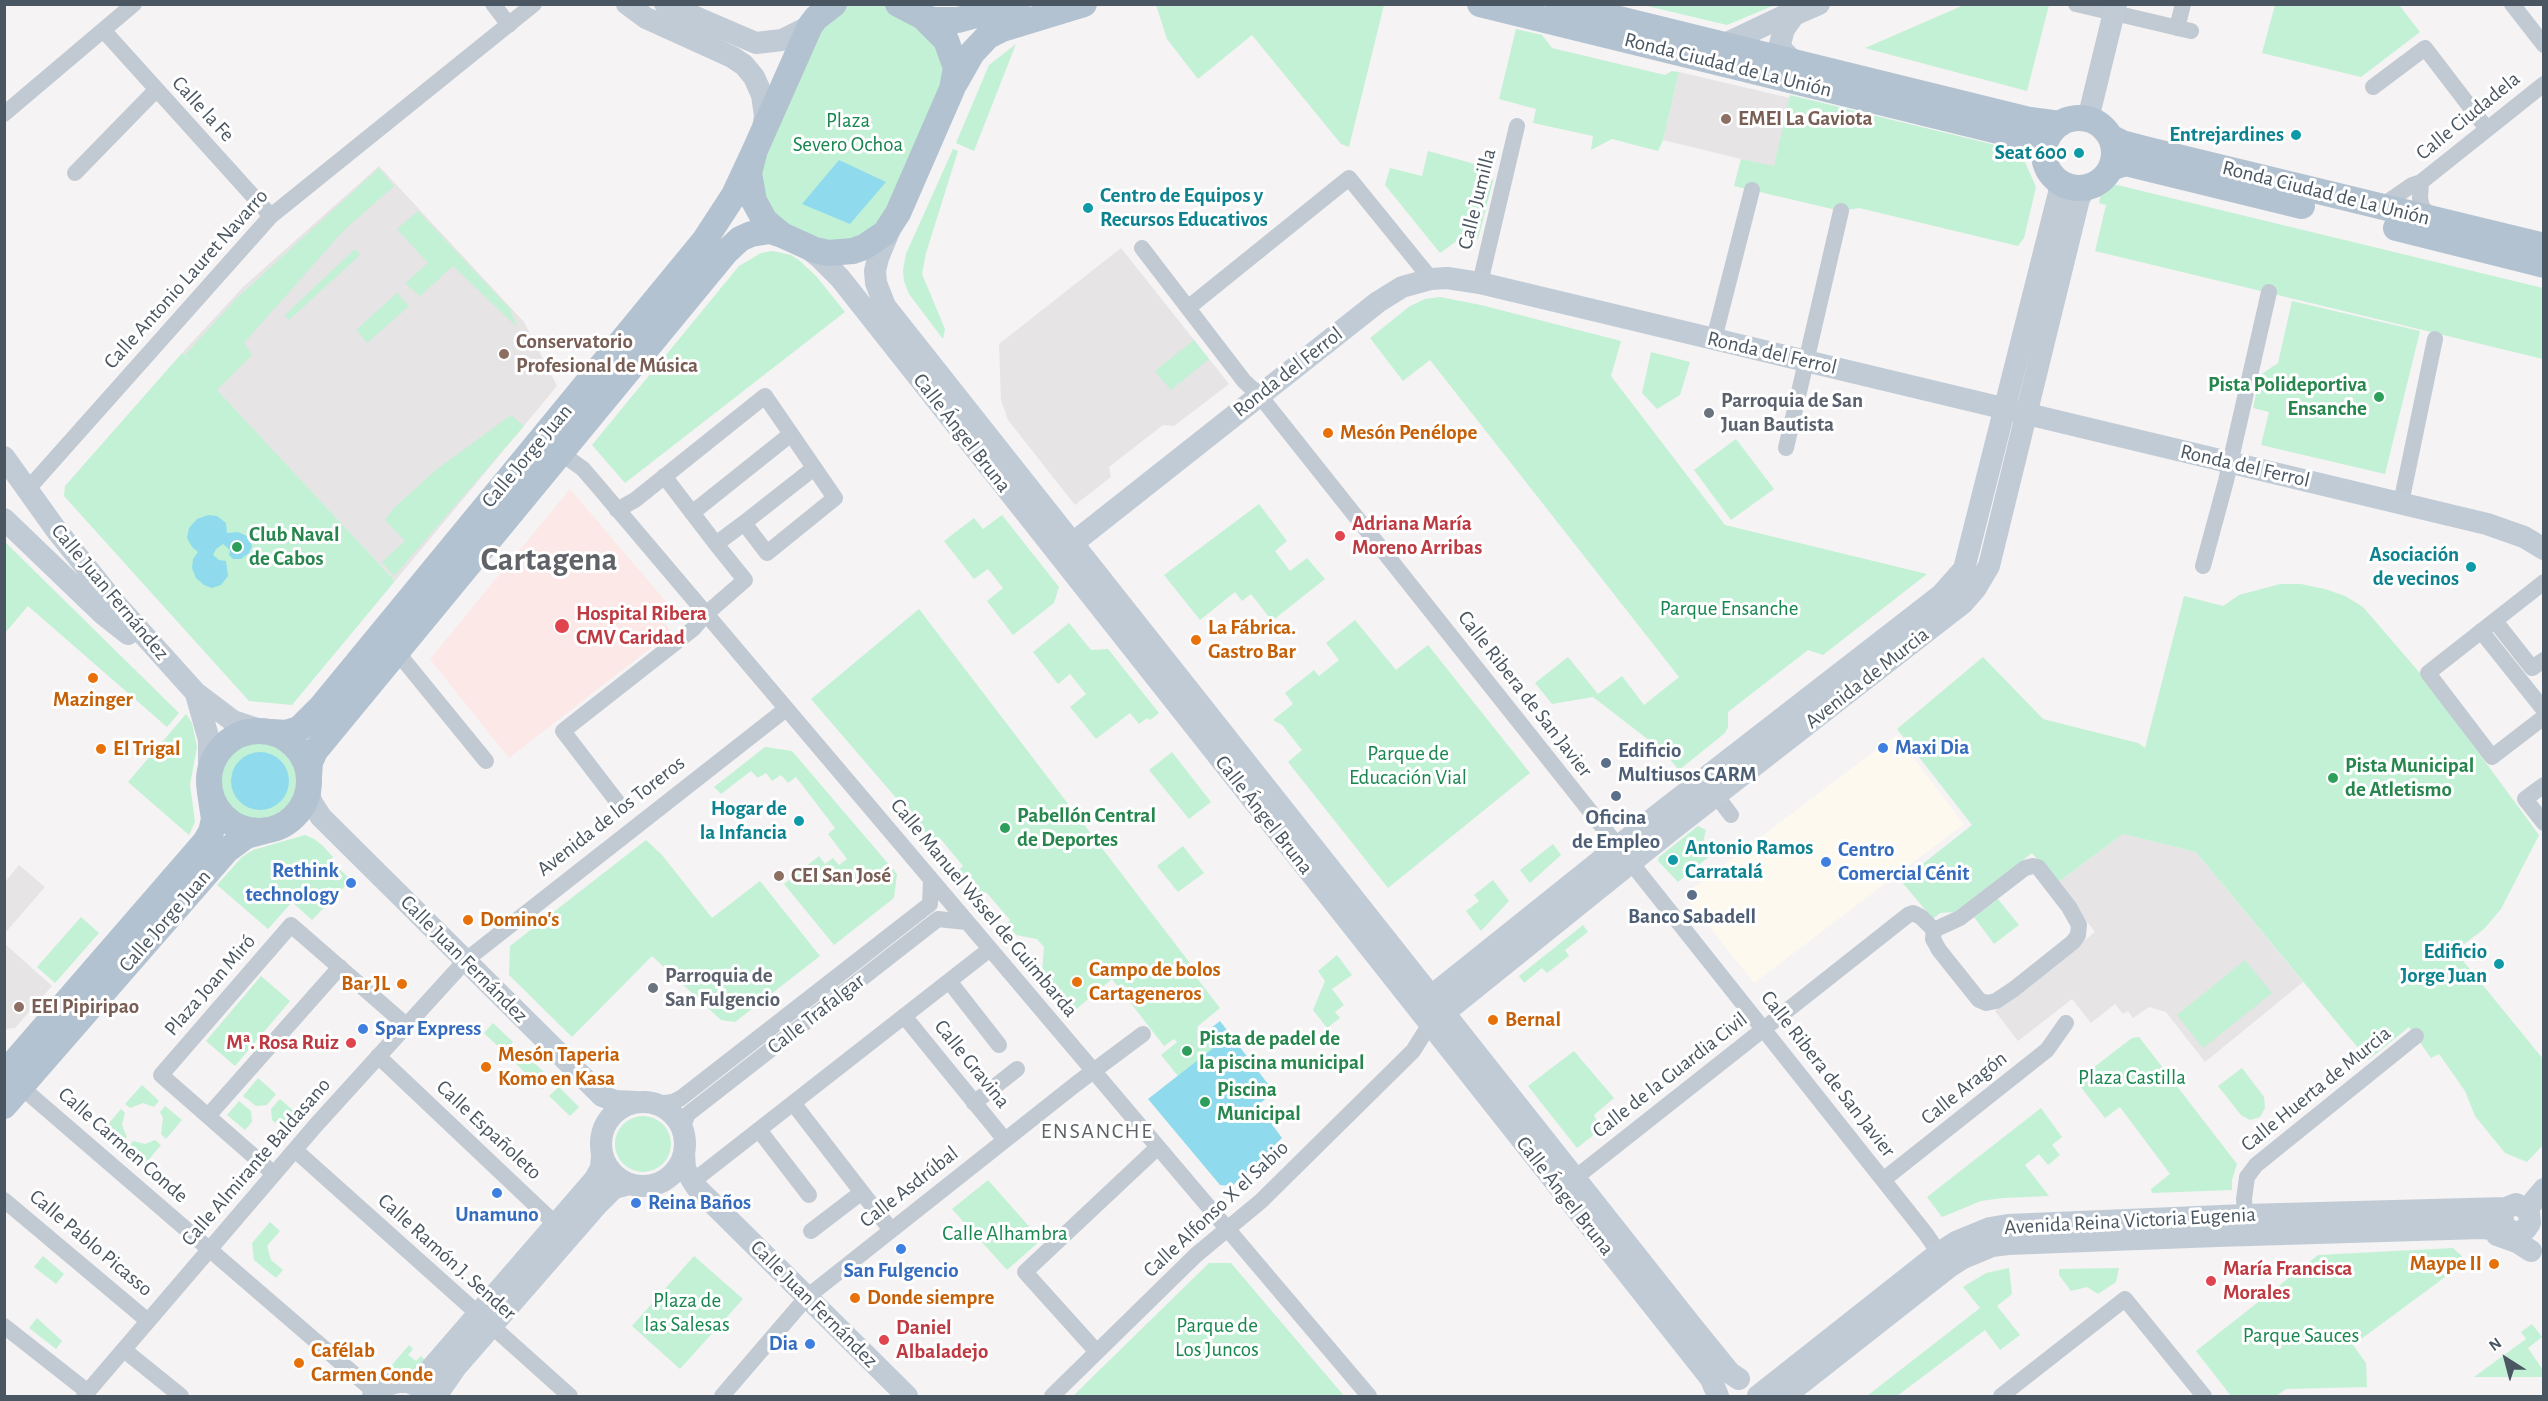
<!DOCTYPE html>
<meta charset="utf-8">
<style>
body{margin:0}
#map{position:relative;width:2548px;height:1401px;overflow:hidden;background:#f5f3f3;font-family:"Alegreya Sans",sans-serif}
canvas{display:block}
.frame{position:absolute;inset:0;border:6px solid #4a5661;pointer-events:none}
.north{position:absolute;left:2476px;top:1329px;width:60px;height:60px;-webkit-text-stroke:4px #fff;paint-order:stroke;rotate:324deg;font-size:16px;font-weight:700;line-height:24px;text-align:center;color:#4a5661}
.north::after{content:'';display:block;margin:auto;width:21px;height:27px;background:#4a5661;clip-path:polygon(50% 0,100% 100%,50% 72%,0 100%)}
</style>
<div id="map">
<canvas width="2548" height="1401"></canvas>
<div class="frame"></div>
<div class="north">N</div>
</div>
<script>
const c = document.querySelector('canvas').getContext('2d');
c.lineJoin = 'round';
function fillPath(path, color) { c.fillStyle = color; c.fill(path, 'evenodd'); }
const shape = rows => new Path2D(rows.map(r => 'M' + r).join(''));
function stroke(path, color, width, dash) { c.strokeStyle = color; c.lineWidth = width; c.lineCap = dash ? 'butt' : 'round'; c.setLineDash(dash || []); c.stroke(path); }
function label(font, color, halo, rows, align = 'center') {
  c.font = font + ' "Alegreya Sans",sans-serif'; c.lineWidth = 6; c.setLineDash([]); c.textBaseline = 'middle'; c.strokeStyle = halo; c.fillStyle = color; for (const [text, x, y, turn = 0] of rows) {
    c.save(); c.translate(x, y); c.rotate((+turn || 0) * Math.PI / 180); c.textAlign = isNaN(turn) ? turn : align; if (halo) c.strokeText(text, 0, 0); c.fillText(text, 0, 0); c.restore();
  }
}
fillPath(shape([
 [1896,735,1964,824,1754,983,1684,895]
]), '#fdf9ef');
fillPath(shape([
 [1679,72,1790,98,1774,167,1663,140],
 [379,166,524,322,557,386,395,581,182,353,243,287],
 [1121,248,1229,384,1174,426,1163,425,1109,467,1111,477,1075,505,1008,420,1001,400,999,344],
 [2123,834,2196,852,2303,982,2205,1062,2166,1012,2149,1007,2133,1018,2128,1011,2123,1014,2115,1004,2091,1023,2072,999,2018,1041,1995,1011,2095,932,2057,883],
 [19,865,45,887,5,933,5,882],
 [5,944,52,986,15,1028,5,1029]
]), '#e6e4e5');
fillPath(shape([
 [570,489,674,611,662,620,671,632,509,758,430,659]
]), '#fce8e6');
fillPath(shape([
 [834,5,898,5,954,58,898,213,864,247,782,235,749,183],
 [1156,5,1384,5,1349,147,1341,144,1252,35,1198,79,1167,39],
 [1643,5,1775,4,1775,5,1727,25],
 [1964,5,2049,5,2027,91,1865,48],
 [2275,5,2399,5,2420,32,2361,77,2262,53],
 [1516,29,1542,35,1552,48,1665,75,1672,71,1679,72,1663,140,1658,151,1612,139,1591,150,1593,136,1533,123,1536,109,1499,99],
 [1016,44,974,151,956,143,989,65],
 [1790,95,2020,151,2036,187,2024,238,2018,246,1859,208,1841,211,1734,186,1741,159,1774,166],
 [953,149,958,151,926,253,922,274,945,329,943,339,909,294,904,281,903,270,906,254],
 [1428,151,1482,166,1493,181,1478,239,1462,237,1440,253,1385,185,1390,168,1422,176],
 [379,168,394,186,344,230,244,343,252,355,217,390,395,581,292,705,249,701,64,496,65,486,182,353,206,378,185,355,236,299],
 [2113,184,2543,288,2543,359,2095,251,2106,205,2099,203,2101,193],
 [418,211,510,309,517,327,453,266,420,296,405,283,428,263,397,229],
 [355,249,360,255,289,320,285,315],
 [773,251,791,255,800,261,816,276,845,312,625,483,592,445,739,266,761,253],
 [397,293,409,306,367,343,356,330],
 [1440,297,1481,305,1621,341,1611,376,1725,525,1927,574,1823,655,1808,650,1728,712,1728,727,1725,733,1679,770,1663,751,1593,697,1552,704,1535,683,1568,657,1598,694,1622,676,1644,705,1679,677,1430,360,1403,381,1370,338,1410,306,1425,299],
 [2292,301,2420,331,2385,474,2261,445,2269,412,2253,408,2260,375,2278,363],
 [1194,340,1209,359,1171,390,1155,371],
 [1651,352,1690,362,1680,395,1657,409,1642,393],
 [511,415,524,426,394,576,382,562,405,541,385,520,394,508,436,470],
 [1736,439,1774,489,1731,520,1694,470],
 [1259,504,1287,541,1275,551,1290,571,1307,558,1325,579,1272,621,1251,594,1242,601,1235,592,1200,620,1164,575],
 [1002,515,1059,587,1054,603,1013,635,987,601,1003,588,988,569,974,579,944,541,974,518,983,529],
 [5,542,179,713,167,727,28,606,5,633],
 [2280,584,2301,584,2325,589,2345,596,2363,607,2419,672,2539,835,2501,909,2484,929,2460,947,2464,949,2462,955,2464,962,2543,1059,2543,1145,2527,1162,2505,1153,2475,1116,2465,1091,2439,1054,2431,1058,2409,1027,2368,1060,2196,852,2123,834,2057,883,2032,853,1955,912,1940,913,1933,919,1901,881,1972,825,1897,729,1983,657,2043,719,2138,743,2145,748,2184,596,2223,606,2239,595],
 [919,609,1199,975,1196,977,1220,1008,1197,1027,1214,1048,1178,1076,1161,1055,1177,1042,1174,1039,1164,1046,1112,979,1074,1011,1042,973,1044,947,1037,939,1016,935,1007,924,1010,920,986,892,982,896,959,870,963,866,939,837,934,842,811,699],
 [1355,620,1396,670,1428,645,1530,773,1388,888,1288,762,1302,750,1282,725,1273,720,1293,704,1285,693,1314,670,1319,676,1339,660,1326,643],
 [1069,623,1091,650,1108,649,1159,713,1150,720,1147,718,1139,724,1130,713,1096,739,1070,707,1086,694,1070,674,1058,684,1033,652],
 [186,714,192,723,197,747,190,785,195,822,189,835,128,782],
 [242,734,290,742,303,757,302,806,291,819,274,829,245,829,225,818,216,807,220,750],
 [765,747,792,751,897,874,894,898,834,945,784,884,819,856,825,864,833,858,839,865,847,859,828,834,835,828,796,777,788,783,781,775,772,781,766,773,758,778,751,771,721,794,714,787],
 [1172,752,1211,802,1189,819,1149,770],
 [1698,826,1706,830,1703,843,1711,855,1678,882,1658,861,1659,857],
 [305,835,314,839,322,845,333,857,330,860,351,880,312,920,292,902,268,929,217,885,242,857,253,850],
 [646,840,662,855,712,918,760,881,820,956,735,1022,721,1020,652,956,572,1037,509,975,510,946],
 [1553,844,1561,855,1530,883,1520,870],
 [1183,846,1204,873,1178,892,1157,866],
 [1493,880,1509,901,1481,931,1466,911,1479,901,1474,895],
 [1998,899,2019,925,1994,944,1974,917],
 [81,917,99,933,55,983,37,967],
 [1583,925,1588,932,1565,950,1569,956,1547,973,1542,968,1524,983,1519,976],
 [1337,955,1352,975,1332,989,1344,1005,1335,1012,1340,1018,1327,1028,1313,1010,1325,981,1318,971],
 [2245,960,2272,993,2203,1048,2177,1015],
 [261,976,290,1001,235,1066,206,1041],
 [493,1023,513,1042,504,1052,484,1033],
 [2139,1037,2237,1164,2232,1180,2232,1190,2152,1193,2151,1189,2170,1174,2120,1107,2105,1118,2076,1081,2132,1038],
 [521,1050,552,1080,542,1089,511,1059],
 [1574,1051,1614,1098,1594,1115,1601,1129,1577,1148,1528,1086],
 [2242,1068,2264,1097,2265,1108,2260,1117,2250,1120,2241,1115,2218,1086],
 [258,1078,276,1094,267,1105,256,1106,243,1096],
 [142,1085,159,1101,154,1107,143,1103,130,1108,125,1104],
 [559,1087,579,1107,570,1116,549,1096],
 [280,1099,296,1113,283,1129,272,1120,271,1109],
 [239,1101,251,1111,252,1122,245,1130,227,1115],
 [165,1106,182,1120,166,1139,161,1134,163,1118,160,1112],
 [2041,1108,2062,1137,2052,1145,2060,1155,2048,1165,2039,1154,2025,1165,2049,1196,2003,1198,1981,1201,1942,1217,1927,1197],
 [121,1109,125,1113,122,1125,127,1137,120,1144,103,1130],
 '615 1144a28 28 0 1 1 56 0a28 28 0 1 1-56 0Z',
 [155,1140,161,1145,144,1165,126,1150,133,1141,145,1144],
 [988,1180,1041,1240,1007,1270,952,1209],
 [270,1222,280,1231,267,1246,271,1260,283,1270,276,1278,254,1260,252,1243],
 [2453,1248,2462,1256,2461,1263,2456,1269,2353,1345,2366,1363,2367,1387,2286,1389,2276,1396,2231,1396,2196,1351,2318,1255],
 [43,1256,64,1274,56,1284,34,1267],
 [694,1256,743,1299,680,1369,632,1326],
 [1209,1263,1231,1263,1344,1396,1073,1396],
 [2009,1268,2012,1294,1997,1306,2020,1335,2000,1350,1985,1330,1897,1396,1867,1396,1980,1308,1963,1287,1986,1273],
 [2119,1268,2116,1282,2098,1294,2087,1287,2071,1291,2059,1275,2059,1269],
 [37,1318,62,1341,56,1349,29,1328],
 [2532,1324,2542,1337,2528,1348,2543,1370,2543,1377,2474,1377,2526,1339,2521,1332],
 [409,1345,413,1349,408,1355,416,1361,421,1356,426,1361,418,1370,385,1373]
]), '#c3f1d5');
fillPath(shape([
 [839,160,886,182,850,224,802,204],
 [208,515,217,516,226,523,227,533,238,532,247,536,252,546,249,553,241,559,233,559,229,555,230,550,223,544,216,549,213,555,219,560,226,561,228,576,221,585,212,588,204,585,196,578,192,568,193,559,198,552,192,547,187,538,189,528,197,519],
 '231 781a29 29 0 1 1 58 0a29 29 0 1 1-58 0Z',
 [1220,1021,1274,1092,1258,1105,1282,1138,1232,1186,1220,1185,1148,1099,1221,1042,1211,1028]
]), '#90daee');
stroke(shape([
 [493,4,509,25],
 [2076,4,2191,31],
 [2512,4,2544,45],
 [2177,28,2183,4],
 [104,31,271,216],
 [2373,87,2425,48,2487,129],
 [4,114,134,4],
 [75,173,155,91],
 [2421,182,2420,198,2422,207,2433,219],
 [2380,207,2412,185,2421,182,2544,84],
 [1142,248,1244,381,1260,396,1683,928,1926,1234,1939,1253],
 [1480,283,1517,126],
 [1189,307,1349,178,1431,279],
 [1714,339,1752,190],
 [1786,448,1841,211],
 [561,453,583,469,596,484,1369,1396],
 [664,476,716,544],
 [28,489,271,216,534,4],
 [2401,503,2435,339],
 [617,510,635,500,765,396,835,498,767,553,744,523,716,544,745,580,706,614,693,629,563,731,622,808],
 [692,513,791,434],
 [744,523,814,468],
 [2203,566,2226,481,2269,292],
 [2544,582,2428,673,2492,757,2544,717],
 [2495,621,2532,668,2544,660],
 [2481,631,2544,710],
 [397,652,486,761],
 [2544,785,2525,799,2544,823],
 [1709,786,1731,815],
 [949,981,999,1045],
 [904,1016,1005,1140],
 [378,1056,564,1232],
 [13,1080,376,1393],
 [793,1103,891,1230],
 [974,1103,1017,1069],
 [657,1104,673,1102,681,1098,930,904,931,880],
 [208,1116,340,967],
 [759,1130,809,1195],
 [684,1134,684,1123,688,1114,938,919,966,922],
 [295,1150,570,1396],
 [274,1174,161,1075,291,925,406,1025],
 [1575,1178,1908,915,1913,913,1921,917,1934,930,1933,939,1939,950,1979,1000,1986,1003,1996,1001,2014,989,2073,942,2078,935,2079,925,2069,907,2038,867,2033,866,2025,868,1960,918,1934,930],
 [1883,1180,2047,1050,2066,1023],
 [692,1182,990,949],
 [4,1200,148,1321],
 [2245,1215,2244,1199,2247,1177,2256,1165,2416,1036],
 [811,1231,862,1192],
 [4,1326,88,1392],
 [124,1350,181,1396],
 [1097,1352,1025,1272,1158,1147],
 [84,1396,316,1125,466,960,786,709],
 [722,1396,807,1297,1076,1084,1143,1034],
 [1052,1396,1196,1255,1261,1201,1413,1051,1430,1024],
 [2001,1396,2125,1299,2204,1396]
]), '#c1cad2', 16);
stroke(shape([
 [627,4,646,18,732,57,744,65,754,77,762,95,765,116,763,129],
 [665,4,756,43,782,40,810,26],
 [1794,15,1784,29,1780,44,1783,51,1795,63],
 [1725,44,1784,16,1794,15,1819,4],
 [2088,119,2116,4],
 [892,224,878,258,875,271,876,283,885,306,1692,1326,1730,1373,1739,1379],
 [805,246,820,258,840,278,1711,1379,1718,1396],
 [4,457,57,531,115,603,196,693,233,721,263,731],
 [4,519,104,615,128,634],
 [1073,543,1378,302,1402,287,1431,279,1447,278,1480,283,2487,524,2524,537,2544,549],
 [196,694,209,740,209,777],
 [308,791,312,803,321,817,602,1096,615,1101,636,1102],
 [1420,1005,1656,816,1941,595,1964,569,2059,193,2059,182],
 [1433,1022,1669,832,1963,603,1976,588,1989,566,2079,199,2085,188],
 '601 1144a42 42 0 1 1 84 0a42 42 0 1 1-84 0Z',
 [684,1153,685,1169,697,1188,907,1396],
 [2527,1209,2544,1189],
 [2497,1235,2517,1242,2531,1251],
 [408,1382,418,1380,428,1372,595,1179,601,1168,602,1156],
 [373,1396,384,1386,398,1382,408,1382,422,1388],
 [436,1396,456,1367,597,1205,614,1188,629,1184],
 [1758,1396,1939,1253,1956,1242,1990,1228,2008,1225,2245,1215,2506,1208,2516,1204,2527,1209,2529,1213,2530,1223,2526,1229,2515,1233,2504,1227,2502,1214,2506,1208],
 [1785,1396,1949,1267,1963,1258,1992,1246,2008,1244,2217,1236,2482,1228,2509,1231]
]), '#c1cbd6', 22);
stroke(shape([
 [834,4,816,18,810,26,755,150,749,173,754,201,765,221,782,235,815,250,828,253,853,251,864,247,885,233,898,213,952,89,956,68,946,40,923,17,898,4],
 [1480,4,2031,139,2044,148],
 [1558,4,2030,120,2060,124],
 [923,17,934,20,958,20,1017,4],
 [955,83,972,53,988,36,1002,29,1084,4],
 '2044 153a35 35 0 1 1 70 0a35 35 0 1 1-70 0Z',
 [2110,137,2122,143,2149,150,2544,246],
 [2111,168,2126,163,2302,206],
 [2396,228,2544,265],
 '209 781a50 50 0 1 1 100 0a50 50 0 1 1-100 0Z',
 [272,732,286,733,299,729,321,707,704,241,734,195,755,150],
 [309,777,310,762,315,751,726,252,740,239,751,234,770,231,782,235],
 [4,1074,205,842,211,832,214,819,210,792],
 [4,1106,227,850,246,836,265,831]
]), '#b3c2d1', 26);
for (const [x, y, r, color] of [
 [1726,119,6,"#8d6e63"],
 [2296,135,6,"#0f9aa8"],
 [2079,153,6,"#0f9aa8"],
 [1088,208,6,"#0f9aa8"],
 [504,354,6,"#8d6e63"],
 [2379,397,6,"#2e9e5b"],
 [1709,413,6,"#6b7280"],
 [1328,433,6,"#e8710a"],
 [1340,536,6,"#e0444e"],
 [237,547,6,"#2e9e5b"],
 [2471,567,6,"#0f9aa8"],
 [562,626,8,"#e0444e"],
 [1196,640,6,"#e8710a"],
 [93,678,6,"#e8710a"],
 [1883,748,6,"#3f7fe0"],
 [101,749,6,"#e8710a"],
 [1606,763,6,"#5c6f8a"],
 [2333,778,6,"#2e9e5b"],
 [1616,796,6,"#5c6f8a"],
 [799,821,6,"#0f9aa8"],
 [1005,828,6,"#2e9e5b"],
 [1673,860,6,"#0f9aa8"],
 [1826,862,6,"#3f7fe0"],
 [779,876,6,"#8d6e63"],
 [351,883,6,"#3f7fe0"],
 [1692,895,6,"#5c6f8a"],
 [468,920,6,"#e8710a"],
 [2499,964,6,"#0f9aa8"],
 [1077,982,6,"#e8710a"],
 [402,984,6,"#e8710a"],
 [653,988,6,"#6b7280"],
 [19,1007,6,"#8d6e63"],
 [1493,1020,6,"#e8710a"],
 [363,1029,6,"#3f7fe0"],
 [351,1043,6,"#e0444e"],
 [1187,1051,6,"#2e9e5b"],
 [486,1067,6,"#e8710a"],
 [1205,1102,6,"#2e9e5b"],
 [497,1193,6,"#3f7fe0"],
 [636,1203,6,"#3f7fe0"],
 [901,1249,6,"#3f7fe0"],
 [2494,1264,6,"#e8710a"],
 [2211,1281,6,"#e0444e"],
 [855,1298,6,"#e8710a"],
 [884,1340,6,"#e0444e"],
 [810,1344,6,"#3f7fe0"],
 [299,1363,6,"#e8710a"]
]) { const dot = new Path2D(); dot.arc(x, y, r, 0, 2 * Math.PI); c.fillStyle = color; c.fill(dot); stroke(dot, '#fff', 2); }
label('21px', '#4a5661', '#fff', [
 ["Ronda Ciudad de La Unión",1728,65,14],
 ["Calle la Fe",203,109,47],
 ["Calle Ciudadela",2468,116,-39],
 ["Ronda Ciudad de La Unión",2326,193,14],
 ["Calle Jumilla",1477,199,-76],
 ["Calle Antonio Lauret Navarro",186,279,-48],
 ["Ronda del Ferrol",1772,353,13],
 ["Ronda del Ferrol",1288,372,-38],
 ["Calle Ángel Bruna",962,433,52],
 ["Calle Jorge Juan",527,456,-50],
 ["Ronda del Ferrol",2245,466,13],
 ["Calle Juan Fernández",110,592,50],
 ["Avenida de Murcia",1867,678,-38],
 ["Calle Ribera de San Javier",1525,694,52],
 ["Calle Ángel Bruna",1264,815,52],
 ["Avenida de los Toreros",611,816,-38],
 ["Calle Manuel Wssel de Guimbarda",984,908,50],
 ["Calle Jorge Juan",165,921,-49],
 ["Calle Juan Fernández",464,959,45],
 ["Plaza Joan Miró",210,985,-49],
 ["Calle Trafalgar",816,1014,-38],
 ["Calle Gravina",972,1064,51],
 ["Calle Ribera de San Javier",1828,1074,52],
 ["Calle de la Guardia Civil",1670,1075,-38],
 ["Calle Aragón",1964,1088,-39],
 ["Calle Huerta de Murcia",2316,1089,-39],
 ["Calle Españoleto",489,1130,43],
 ["Calle Carmen Conde",123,1145,41],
 ["Calle Almirante Baldasano",256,1162,-49],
 ["Calle Asdrúbal",909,1187,-38],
 ["Calle Ángel Bruna",1565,1196,52],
 ["Calle Alfonso X el Sabio",1216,1209,-43],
 ["Avenida Reina Victoria Eugenia",2130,1221,-3],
 ["Calle Pablo Picasso",91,1243,40],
 ["Calle Ramón J. Sender",447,1257,42],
 ["Calle Juan Fernández",814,1304,45]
]);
label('bold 21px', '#785e54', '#fff', [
 ["EMEI La Gaviota",1738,119],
 ["Conservatorio",516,342],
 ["Profesional de Música",516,366],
 ["CEI San José",791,876],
 ["EEI Pipiripao",31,1007]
], 'left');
label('21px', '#17864f', '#fff', [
 ["Plaza",848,121],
 ["Severo Ochoa",848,145],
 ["Parque Ensanche",1729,609],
 ["Parque de",1408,754],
 ["Educación Vial",1408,778],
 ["Plaza Castilla",2132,1078],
 ["Calle Alhambra",1005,1234],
 ["Plaza de",687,1301],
 ["las Salesas",687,1325],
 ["Parque de",1217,1326],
 ["Los Juncos",1217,1350],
 ["Parque Sauces",2301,1336]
]);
label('bold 21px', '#0d838f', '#fff', [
 ["Entrejardines",2284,135],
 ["Seat 600",2067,153],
 ["Centro de Equipos y",1100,196,"left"],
 ["Recursos Educativos",1100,220,"left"],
 ["Asociación",2459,555],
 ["de vecinos",2459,579],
 ["Hogar de",787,809],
 ["la Infancia",787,833],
 ["Antonio Ramos",1685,848,"left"],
 ["Carratalá",1685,872,"left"],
 ["Edificio",2487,952],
 ["Jorge Juan",2487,976]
], 'right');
label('bold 21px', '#27864d', '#fff', [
 ["Pista Polideportiva",2367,385,"right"],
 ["Ensanche",2367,409,"right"],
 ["Club Naval",249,535],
 ["de Cabos",249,559],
 ["Pista Municipal",2345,766],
 ["de Atletismo",2345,790],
 ["Pabellón Central",1017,816],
 ["de Deportes",1017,840],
 ["Pista de padel de",1199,1039],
 ["la piscina municipal",1199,1063],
 ["Piscina",1217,1090],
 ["Municipal",1217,1114]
], 'left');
label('bold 21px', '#5b616d', '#fff', [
 ["Parroquia de San",1721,401],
 ["Juan Bautista",1721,425],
 ["Parroquia de",665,976],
 ["San Fulgencio",665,1000]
], 'left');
label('bold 21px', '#c56008', '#fff', [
 ["Mesón Penélope",1340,433],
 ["La Fábrica.",1208,628],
 ["Gastro Bar",1208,652],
 ["Mazinger",93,700,"center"],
 ["El Trigal",113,749],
 ["Domino's",480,920],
 ["Campo de bolos",1089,970],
 ["Cartageneros",1089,994],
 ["Bar JL",390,984,"right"],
 ["Bernal",1505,1020],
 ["Mesón Taperia",498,1055],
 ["Komo en Kasa",498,1079],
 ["Maype II",2482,1264,"right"],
 ["Donde siempre",867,1298],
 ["Cafélab",311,1351],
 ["Carmen Conde",311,1375]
], 'left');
label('bold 21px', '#be3a42', '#fff', [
 ["Adriana María",1352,524],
 ["Moreno Arribas",1352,548],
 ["Hospital Ribera",576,614],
 ["CMV Caridad",576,638],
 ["Mª. Rosa Ruiz",339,1043,"right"],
 ["María Francisca",2223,1269],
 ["Morales",2223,1293],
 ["Daniel",896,1328],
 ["Albaladejo",896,1352]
], 'left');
label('bold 21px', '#366cbe', '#fff', [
 ["Maxi Dia",1895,748],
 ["Centro",1838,850],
 ["Comercial Cénit",1838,874],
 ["Rethink",339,871,"right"],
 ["technology",339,895,"right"],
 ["Spar Express",375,1029],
 ["Reina Baños",648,1203],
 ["Unamuno",497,1215,"center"],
 ["San Fulgencio",901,1271,"center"],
 ["Dia",798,1344,"right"]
], 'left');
label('bold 21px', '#4e5e75', '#fff', [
 ["Edificio",1618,751,"left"],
 ["Multiusos CARM",1618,775,"left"],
 ["Oficina",1616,818],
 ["de Empleo",1616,842],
 ["Banco Sabadell",1692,917]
]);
c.letterSpacing = '1.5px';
label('22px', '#5f6368', '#fff', [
 ["ENSANCHE",1097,1131]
]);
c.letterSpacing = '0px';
label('bold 33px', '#5f6368', '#fff', [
 ["Cartagena",549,560]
]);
</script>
